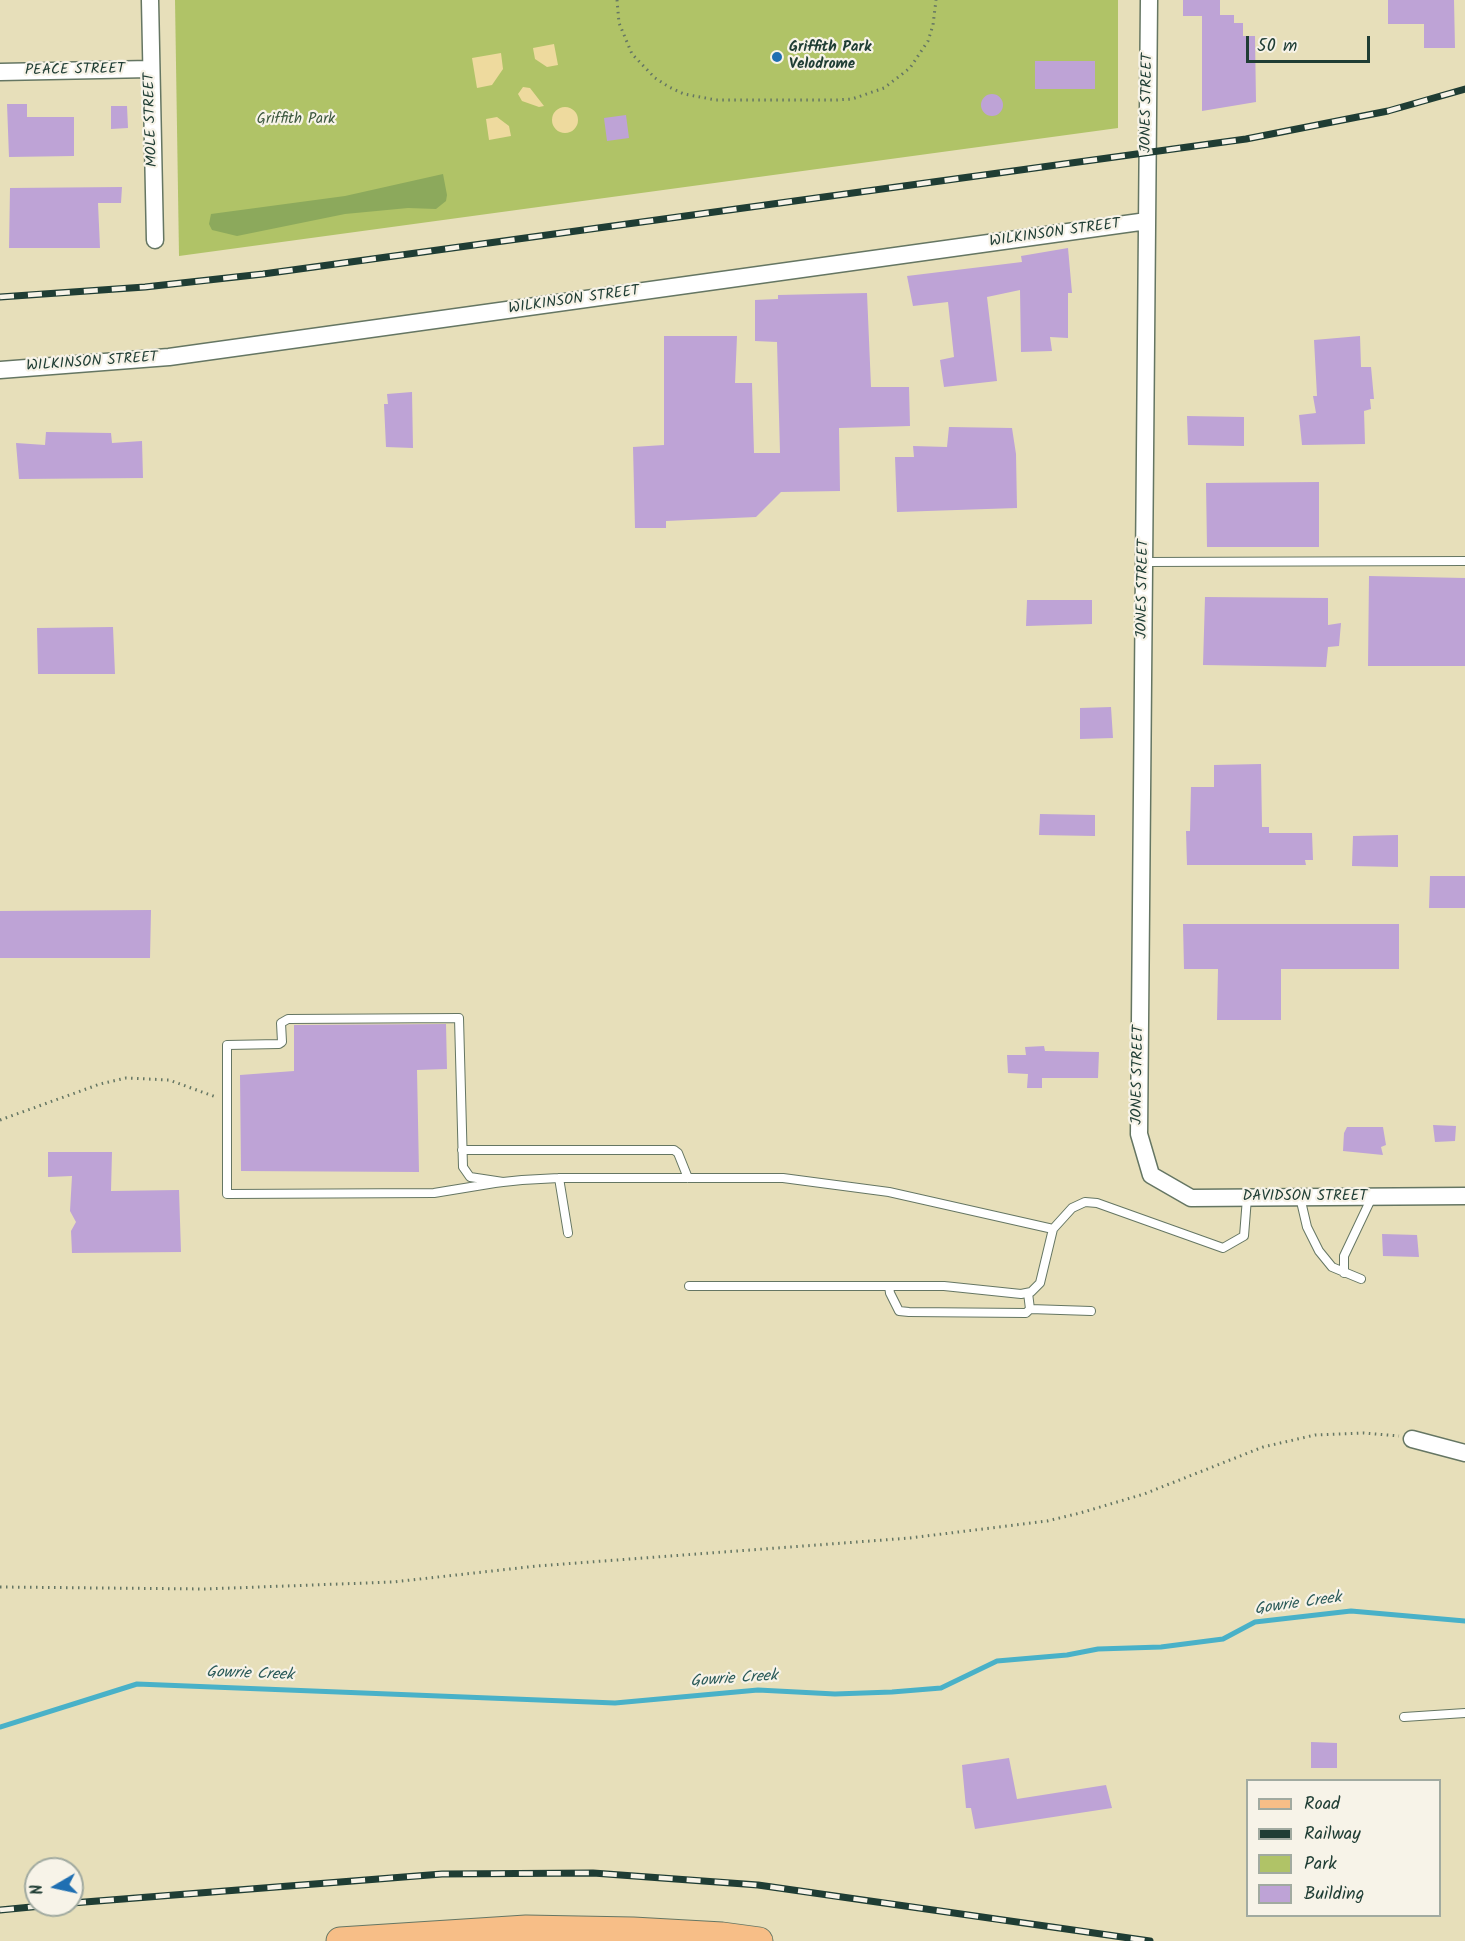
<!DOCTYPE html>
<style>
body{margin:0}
#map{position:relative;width:1465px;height:1941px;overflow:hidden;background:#e7dfba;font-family:Kalam,sans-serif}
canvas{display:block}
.legend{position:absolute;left:1246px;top:1779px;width:195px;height:138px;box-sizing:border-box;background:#f7f3e8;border:2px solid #a1aaa0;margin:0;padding:8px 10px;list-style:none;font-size:18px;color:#1f3d34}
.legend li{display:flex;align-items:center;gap:12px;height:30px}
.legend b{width:30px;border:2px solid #a1aaa0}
.north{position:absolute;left:24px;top:1857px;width:60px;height:60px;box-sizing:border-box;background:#f7f3e8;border:2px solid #a1aaa0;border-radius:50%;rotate:261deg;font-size:16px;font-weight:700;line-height:24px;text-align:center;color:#1f3d34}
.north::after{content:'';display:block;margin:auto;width:21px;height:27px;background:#1f6fb2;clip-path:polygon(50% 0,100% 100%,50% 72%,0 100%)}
.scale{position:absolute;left:1246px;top:36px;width:124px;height:27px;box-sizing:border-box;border:3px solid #1f3d34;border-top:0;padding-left:8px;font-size:18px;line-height:21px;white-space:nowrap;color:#1f3d34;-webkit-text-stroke:4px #f7f3e8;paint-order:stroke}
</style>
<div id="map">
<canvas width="1465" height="1941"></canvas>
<ul class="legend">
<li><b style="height:8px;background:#f7be87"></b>Road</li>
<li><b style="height:8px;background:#1f3d34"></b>Railway</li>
<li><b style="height:16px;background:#b0c367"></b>Park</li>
<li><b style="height:16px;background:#bea3d6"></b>Building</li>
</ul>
<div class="north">N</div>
<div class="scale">50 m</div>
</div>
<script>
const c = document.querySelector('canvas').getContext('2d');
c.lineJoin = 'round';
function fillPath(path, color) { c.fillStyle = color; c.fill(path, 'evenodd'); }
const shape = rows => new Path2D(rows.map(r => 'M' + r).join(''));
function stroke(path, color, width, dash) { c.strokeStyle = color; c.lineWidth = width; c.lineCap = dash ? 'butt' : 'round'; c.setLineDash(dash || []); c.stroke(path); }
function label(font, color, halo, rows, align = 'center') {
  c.font = font + ' Kalam,sans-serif'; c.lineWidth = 4.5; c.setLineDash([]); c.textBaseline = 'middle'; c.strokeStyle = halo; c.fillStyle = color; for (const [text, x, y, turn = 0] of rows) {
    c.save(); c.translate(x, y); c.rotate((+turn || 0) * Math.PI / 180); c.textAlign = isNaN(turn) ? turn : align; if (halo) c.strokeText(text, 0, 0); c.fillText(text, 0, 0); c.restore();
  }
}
fillPath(shape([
 [175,0,1118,0,1118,128,179,256]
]), '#b0c367');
fillPath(shape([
 [443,174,447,195,446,201,436,209,408,208,345,214,237,236,212,230,209,224,211,214,345,196]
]), '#8ca95c');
fillPath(shape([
 [554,44,558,65,547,67,535,59,533,48],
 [501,53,503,69,492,85,477,88,472,58],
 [523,87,530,88,544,106,539,107,522,101,518,94],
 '552 120a13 13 0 1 1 26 0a13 13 0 1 1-26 0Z',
 [497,117,509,126,511,136,489,140,486,119]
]), '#eeda9e');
stroke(shape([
 [0,1727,137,1684,615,1703,758,1690,835,1694,892,1692,941,1688,997,1661,1067,1655,1098,1649,1161,1647,1223,1639,1255,1622,1351,1611,1465,1621]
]), '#49b1c8', 5);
fillPath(shape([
 [1183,0,1220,0,1220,15,1234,15,1234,23,1243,23,1243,36,1255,36,1256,102,1202,111,1202,16,1183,16],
 [1388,0,1454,0,1455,48,1424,48,1424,24,1388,24],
 [1035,61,1095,61,1095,89,1035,89],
 '981 105a11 11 0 1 1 22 0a11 11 0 1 1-22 0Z',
 [7,104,27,104,27,117,74,117,74,156,9,157],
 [111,106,127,106,128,128,111,129],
 [626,115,629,138,607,141,604,118],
 [122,187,121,203,98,203,100,248,9,248,10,188],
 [1068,248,1072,293,1068,293,1068,338,1050,337,1052,351,1021,352,1020,290,987,297,997,381,944,387,940,360,954,357,948,302,913,306,907,276,1022,262,1021,256],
 [867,293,871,387,909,387,910,426,839,428,840,491,781,492,756,517,666,521,666,528,635,528,633,447,664,445,664,336,737,336,735,383,752,383,754,453,780,453,777,342,755,341,755,300,778,299,778,295],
 [1360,336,1361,367,1371,367,1374,399,1370,399,1371,409,1364,411,1365,444,1302,445,1299,415,1316,413,1313,396,1317,396,1314,340],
 [412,392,413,448,386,447,384,404,388,404,387,394],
 [1187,416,1244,417,1244,446,1188,445],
 [949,427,1012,428,1016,454,1017,508,897,512,895,457,914,457,913,446,947,447],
 [46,432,111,433,112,443,142,441,143,478,19,479,16,443,45,445],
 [1319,482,1319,547,1207,547,1206,483],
 [1369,576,1465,578,1465,666,1368,666],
 [1205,597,1328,598,1328,625,1341,623,1339,646,1328,647,1326,667,1203,665],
 [1027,600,1092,600,1092,624,1026,626],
 [113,627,115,674,38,674,37,628],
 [1111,707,1113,738,1080,739,1080,708],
 [1261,764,1262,827,1269,827,1269,833,1312,833,1313,860,1305,860,1306,865,1187,865,1186,831,1190,831,1191,787,1214,787,1214,765],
 [1040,814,1095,815,1095,836,1039,835],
 [1398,835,1398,867,1352,866,1353,836],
 [1430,876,1465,876,1465,908,1429,908],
 [151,910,150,958,0,958,0,911],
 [1183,924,1399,924,1399,969,1281,969,1281,1020,1217,1020,1218,969,1184,969],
 [446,1024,447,1069,417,1070,419,1172,241,1171,240,1075,294,1071,294,1025],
 [1044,1046,1045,1051,1099,1052,1098,1078,1042,1078,1042,1088,1027,1088,1028,1074,1008,1073,1007,1055,1026,1055,1025,1047],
 [1433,1125,1456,1126,1455,1141,1435,1142],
 [1347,1127,1383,1127,1386,1145,1381,1147,1383,1155,1343,1151,1344,1133],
 [48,1152,112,1152,111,1191,179,1190,181,1252,72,1253,71,1231,76,1222,70,1211,72,1176,48,1177],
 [1382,1234,1417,1235,1419,1257,1383,1256],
 [1311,1742,1337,1743,1337,1768,1311,1768],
 [1009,1758,1017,1799,1106,1785,1112,1808,975,1829,971,1808,966,1808,962,1765]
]), '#bea3d6');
const service = shape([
 [1144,562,1465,561],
 [462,1150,674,1150,678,1153,688,1178],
 [559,1178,568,1233],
 [503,1182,470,1177,463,1167,459,1018,288,1019,281,1023,282,1042,279,1044,227,1045,227,1194,434,1193,495,1183,503,1182,522,1180,559,1178,783,1178,889,1192,1053,1229],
 [1300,1197,1307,1227,1319,1251,1332,1267,1361,1279],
 [1344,1273,1344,1256,1372,1197],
 [689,1286,944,1286,1021,1294,1031,1292,1040,1283,1053,1229,1072,1208,1085,1202,1097,1203,1223,1248,1244,1236,1247,1198],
 [889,1286,890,1293,899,1311,909,1312,1026,1313,1030,1309,1028,1293],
 [1030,1309,1091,1311],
 [1404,1717,1465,1713]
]);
const minor = shape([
 [150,0,155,240],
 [1149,0,1139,1134,1151,1175,1191,1198,1465,1196],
 [0,72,150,69],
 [0,370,169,357,1147,221],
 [1412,1439,1465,1453]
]);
const primary = shape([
 [340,1941,526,1929,633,1931,722,1936,759,1941]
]);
stroke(service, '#657663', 10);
stroke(minor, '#657663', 19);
stroke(primary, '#657663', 29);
stroke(shape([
 [617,0,619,23,632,54,655,78,669,87,684,94,716,100,836,100,852,99,884,88,910,68,928,41,933,25,936,0],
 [0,1120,100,1084,126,1078,169,1080,216,1097],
 [0,1587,205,1589,393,1582,537,1566,910,1538,1047,1521,1080,1513,1144,1494,1263,1447,1315,1435,1363,1433,1399,1436]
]), '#657663', 3, [1.5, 4.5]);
stroke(service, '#fff', 8);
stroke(minor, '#fff', 16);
stroke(primary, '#f7be87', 27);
const rail = shape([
 [0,297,145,287,263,274,1246,139,1388,111,1465,89],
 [72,1903,442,1874,593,1873,758,1885,1150,1941],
 [0,1910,52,1905]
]);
stroke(rail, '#1f3d34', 7);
stroke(rail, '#f7f3e8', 4.5, [14]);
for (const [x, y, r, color] of [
 [777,57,6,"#1f6fb2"]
]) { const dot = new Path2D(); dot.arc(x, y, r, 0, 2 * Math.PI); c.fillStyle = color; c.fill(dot); stroke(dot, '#f7f3e8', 2); }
label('bold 15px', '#1f3d34', '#f7f3e8', [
 ["Griffith Park",789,48],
 ["Velodrome",789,65]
], 'left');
label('15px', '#1f3d34', '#f7f3e8', [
 ["PEACE STREET",75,71,-1],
 ["JONES STREET",1148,103,-89],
 ["MOLE STREET",152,120,-92],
 ["WILKINSON STREET",1055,234,-8],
 ["WILKINSON STREET",574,301,-8],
 ["WILKINSON STREET",92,363,-4],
 ["JONES STREET",1144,589,-89],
 ["JONES STREET",1139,1075,-89],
 ["DAVIDSON STREET",1305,1197]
]);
label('15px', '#3c583e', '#f7f3e8', [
 ["Griffith Park",296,120]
]);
label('italic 16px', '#2a5a59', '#f7f3e8', [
 ["Gowrie Creek",1298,1605,-8],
 ["Gowrie Creek",250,1675,2],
 ["Gowrie Creek",734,1680,-4]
]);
</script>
